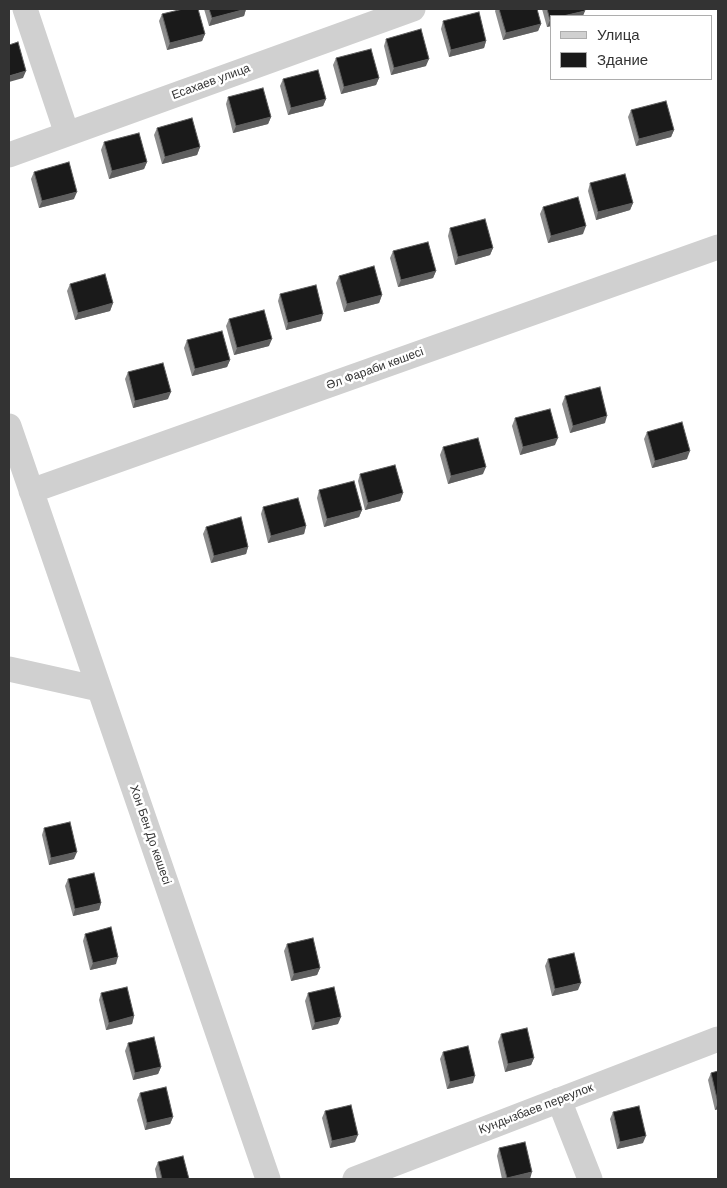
<!DOCTYPE html>
<meta charset="utf-8">
<style>
body{margin:0}
#map{position:relative;width:727px;height:1188px;overflow:hidden;background:#fff;font-family:Helvetica,sans-serif}
canvas{display:block}
.frame{position:absolute;inset:0;border:10px solid #333;pointer-events:none}
.legend{position:absolute;left:550px;top:15px;width:162px;height:65px;box-sizing:border-box;background:#fff;border:1px solid #adadad;margin:0;padding:6px 9px;list-style:none;font-size:15px;color:#333}
.legend li{display:flex;align-items:center;gap:10px;height:25px}
.legend b{width:25px;border:1px solid #adadad}
</style>
<div id="map">
<canvas width="727" height="1188"></canvas>
<div class="frame"></div>
<ul class="legend">
<li><b style="height:6px;background:#d0d0d0"></b>Улица</li>
<li><b style="height:14px;background:#1a1a1a"></b>Здание</li>
</ul>
</div>
<script>
const c = document.querySelector('canvas').getContext('2d');
c.lineJoin = 'round';
const shape = rows => new Path2D(rows.map(r => 'M' + r).join(''));
function stroke(path, color, width, dash) { c.strokeStyle = color; c.lineWidth = width; c.lineCap = dash ? 'butt' : 'round'; c.setLineDash(dash || []); c.stroke(path); }
function fillPath(path, color) { c.fillStyle = color; c.fill(path, 'evenodd'); }
function label(font, color, halo, rows, align = 'center') {
  c.font = font + ' Helvetica,sans-serif'; c.lineWidth = 5; c.setLineDash([]); c.textBaseline = 'middle'; c.strokeStyle = halo; c.fillStyle = color; for (const [text, x, y, turn = 0] of rows) {
    c.save(); c.translate(x, y); c.rotate((+turn || 0) * Math.PI / 180); c.textAlign = isNaN(turn) ? turn : align; if (halo) c.strokeText(text, 0, 0); c.fillText(text, 0, 0); c.restore();
  }
}
stroke(shape([
 [25,9,67,134],
 [9,155,413,9],
 [9,426,268,1179],
 [31,491,718,247],
 [9,669,99,689],
 [559,1100,590,1179],
 [355,1179,718,1039]
]), '#d0d0d0', 25);
fillPath(shape([
 [204,9,246,9,244,16,209,26],
 [496,9,537,9,541,24,538,31,503,40,495,11],
 [542,9,584,9,551,16,551,26,547,27],
 [162,14,205,34,202,41,167,50,159,21],
 [443,21,486,41,484,48,449,57,441,29],
 [386,39,426,66,391,75,384,46],
 [336,58,379,78,376,85,341,94,333,65],
 [283,79,326,99,323,106,288,115,280,86],
 [228,97,271,117,268,124,233,133,226,104],
 [631,110,674,130,671,137,636,146,628,117],
 [157,128,200,147,197,155,162,164,154,135],
 [104,142,147,162,144,169,109,179,101,150],
 [34,172,74,199,39,208,31,179],
 [590,183,633,203,630,210,596,220,588,191],
 [543,207,583,234,548,243,540,214],
 [450,228,493,248,490,255,455,265,448,236],
 [393,251,436,271,433,278,398,287,390,258],
 [339,276,382,295,379,303,344,312,336,283],
 [70,284,113,303,110,311,75,320,67,291],
 [280,294,321,321,286,330,278,301],
 [229,319,269,346,234,355,226,326],
 [187,340,230,360,227,367,192,376,184,348],
 [128,372,168,399,133,408,125,379],
 [565,396,605,423,570,433,562,404],
 [515,418,555,445,520,455,512,426],
 [647,432,687,459,652,468,644,439],
 [443,447,483,474,448,484,440,455],
 [360,474,403,493,400,501,365,510,358,481],
 [319,490,362,510,359,517,324,527,317,498],
 [263,507,306,526,304,534,268,543,261,514],
 [206,527,248,547,246,554,211,563,203,534],
 [44,828,74,859,49,865,42,835],
 [68,879,101,903,99,910,73,916,65,886],
 [85,934,116,964,90,970,83,941],
 [287,944,320,968,317,975,291,981,284,951],
 [548,959,578,990,552,996,545,966],
 [101,993,134,1016,132,1024,106,1030,99,1000],
 [308,993,338,1024,312,1030,305,1001],
 [501,1034,534,1058,531,1065,505,1072,498,1042],
 [128,1043,161,1067,158,1074,133,1080,125,1051],
 [443,1052,473,1083,447,1089,440,1059],
 [718,1071,718,1109,715,1110,708,1080,711,1073],
 [140,1093,173,1117,170,1124,145,1130,137,1100],
 [325,1111,355,1142,330,1148,322,1118],
 [613,1112,643,1143,617,1149,610,1119],
 [499,1148,530,1179,502,1179,497,1156],
 [158,1162,189,1179,157,1179,155,1169]
]), '#8c8c8c');
fillPath(shape([
 [246,9,244,16,209,26,212,18],
 [585,11,583,16,563,16],
 [550,20,551,20,551,26,547,27],
 [541,24,538,31,503,40,506,33],
 [205,34,202,41,167,50,170,43],
 [486,41,484,48,449,57,451,50],
 [429,59,426,66,391,75,394,68],
 [26,71,23,78,9,82,9,76],
 [379,78,376,85,341,94,344,87],
 [326,99,323,106,288,115,291,108],
 [271,117,268,124,233,133,236,126],
 [674,130,671,137,636,146,639,139],
 [200,147,197,155,162,164,165,157],
 [147,162,144,169,109,179,112,171],
 [77,192,74,199,39,208,42,201],
 [633,203,630,210,596,220,598,212],
 [586,226,583,234,548,243,551,236],
 [493,248,490,255,455,265,458,257],
 [436,271,433,278,398,287,401,280],
 [382,295,379,303,344,312,347,304],
 [113,303,110,311,75,320,78,313],
 [323,314,321,321,286,330,288,323],
 [272,339,269,346,234,355,237,348],
 [230,360,227,367,192,376,195,369],
 [171,392,168,399,133,408,135,401],
 [607,416,605,423,570,433,573,426],
 [558,438,555,445,520,455,523,447],
 [690,451,687,459,652,468,655,461],
 [486,467,483,474,448,484,451,476],
 [403,493,400,501,365,510,368,503],
 [362,510,359,517,324,527,327,519],
 [306,526,304,534,268,543,271,536],
 [248,547,246,554,211,563,214,556],
 [77,852,74,859,49,865,51,858],
 [101,903,99,910,73,916,75,909],
 [118,957,116,964,90,970,93,963],
 [320,968,317,975,291,981,294,974],
 [581,983,578,990,552,996,555,989],
 [134,1016,132,1024,106,1030,109,1023],
 [341,1017,338,1024,312,1030,315,1023],
 [534,1058,531,1065,505,1072,508,1064],
 [161,1067,158,1074,133,1080,135,1073],
 [475,1076,473,1083,447,1089,450,1082],
 [718,1103,718,1109,715,1110],
 [173,1117,170,1124,145,1130,147,1123],
 [358,1135,355,1142,330,1148,332,1141],
 [646,1136,643,1143,617,1149,620,1142],
 [532,1172,530,1179,506,1179,507,1178]
]), '#5f5f5f');
const building = shape([
 [183,9,198,9,205,34,170,43,162,14,183,9],
 [209,9,246,9,212,18,209,9],
 [499,9,537,9,541,24,506,33,499,9],
 [547,9,584,9,585,11,563,16,551,16,551,20,550,20,547,9],
 [479,12,486,41,451,50,443,21,479,12],
 [421,29,429,59,394,68,386,39,421,29],
 [18,42,26,71,9,76,9,45,18,42],
 [371,49,379,78,344,87,336,58,371,49],
 [318,70,326,99,291,108,283,79,318,70],
 [263,88,271,117,236,126,228,97,263,88],
 [666,101,674,130,639,139,631,110,666,101],
 [192,118,200,147,165,157,157,128,192,118],
 [139,133,147,162,112,171,104,142,139,133],
 [69,162,77,192,42,201,34,172,69,162],
 [625,174,633,203,598,212,590,183,625,174],
 [578,197,586,226,551,236,543,207,578,197],
 [485,219,493,248,458,257,450,228,485,219],
 [428,242,436,271,401,280,393,251,428,242],
 [374,266,382,295,347,304,339,276,374,266],
 [105,274,113,303,78,313,70,284,105,274],
 [316,285,323,314,288,323,280,294,316,285],
 [264,310,272,339,237,348,229,319,264,310],
 [222,331,230,360,195,369,187,340,222,331],
 [163,363,171,392,135,401,128,372,163,363],
 [600,387,607,416,573,426,565,396,600,387],
 [550,409,558,438,523,447,515,418,550,409],
 [682,422,690,451,655,461,647,432,682,422],
 [478,438,486,467,451,476,443,447,478,438],
 [395,465,403,493,368,503,360,474,395,465],
 [354,481,362,510,327,519,319,490,354,481],
 [298,498,306,526,271,536,263,507,298,498],
 [241,517,248,547,214,556,206,527,241,517],
 [70,822,77,852,51,858,44,828,70,822],
 [94,873,101,903,75,909,68,879,94,873],
 [111,927,118,957,93,963,85,934,111,927],
 [313,938,320,968,294,974,287,944,313,938],
 [574,953,581,983,555,989,548,959,574,953],
 [127,987,134,1016,109,1023,101,993,127,987],
 [334,987,341,1017,315,1023,308,993,334,987],
 [527,1028,534,1058,508,1064,501,1034,527,1028],
 [154,1037,161,1067,135,1073,128,1043,154,1037],
 [468,1046,475,1076,450,1082,443,1052,468,1046],
 [718,1071,718,1103,711,1073,718,1071],
 [166,1087,173,1117,147,1123,140,1093,166,1087],
 [351,1105,358,1135,332,1141,325,1111,351,1105],
 [639,1106,646,1136,620,1142,613,1112,639,1106],
 [525,1142,532,1172,507,1178,499,1148,525,1142],
 [183,1156,189,1179,162,1179,158,1162,183,1156]
]);
fillPath(building, '#1a1a1a');
stroke(building, '#5f5f5f', 1);
label('12px', '#333', '#fff', [
 ["Есахаев улица",211,82,-20],
 ["Әл Фараби көшесі",375,369,-20],
 ["Хон Бен До көшесі",150,835,71],
 ["Кундызбаев переулок",536,1109,-21]
]);
</script>
